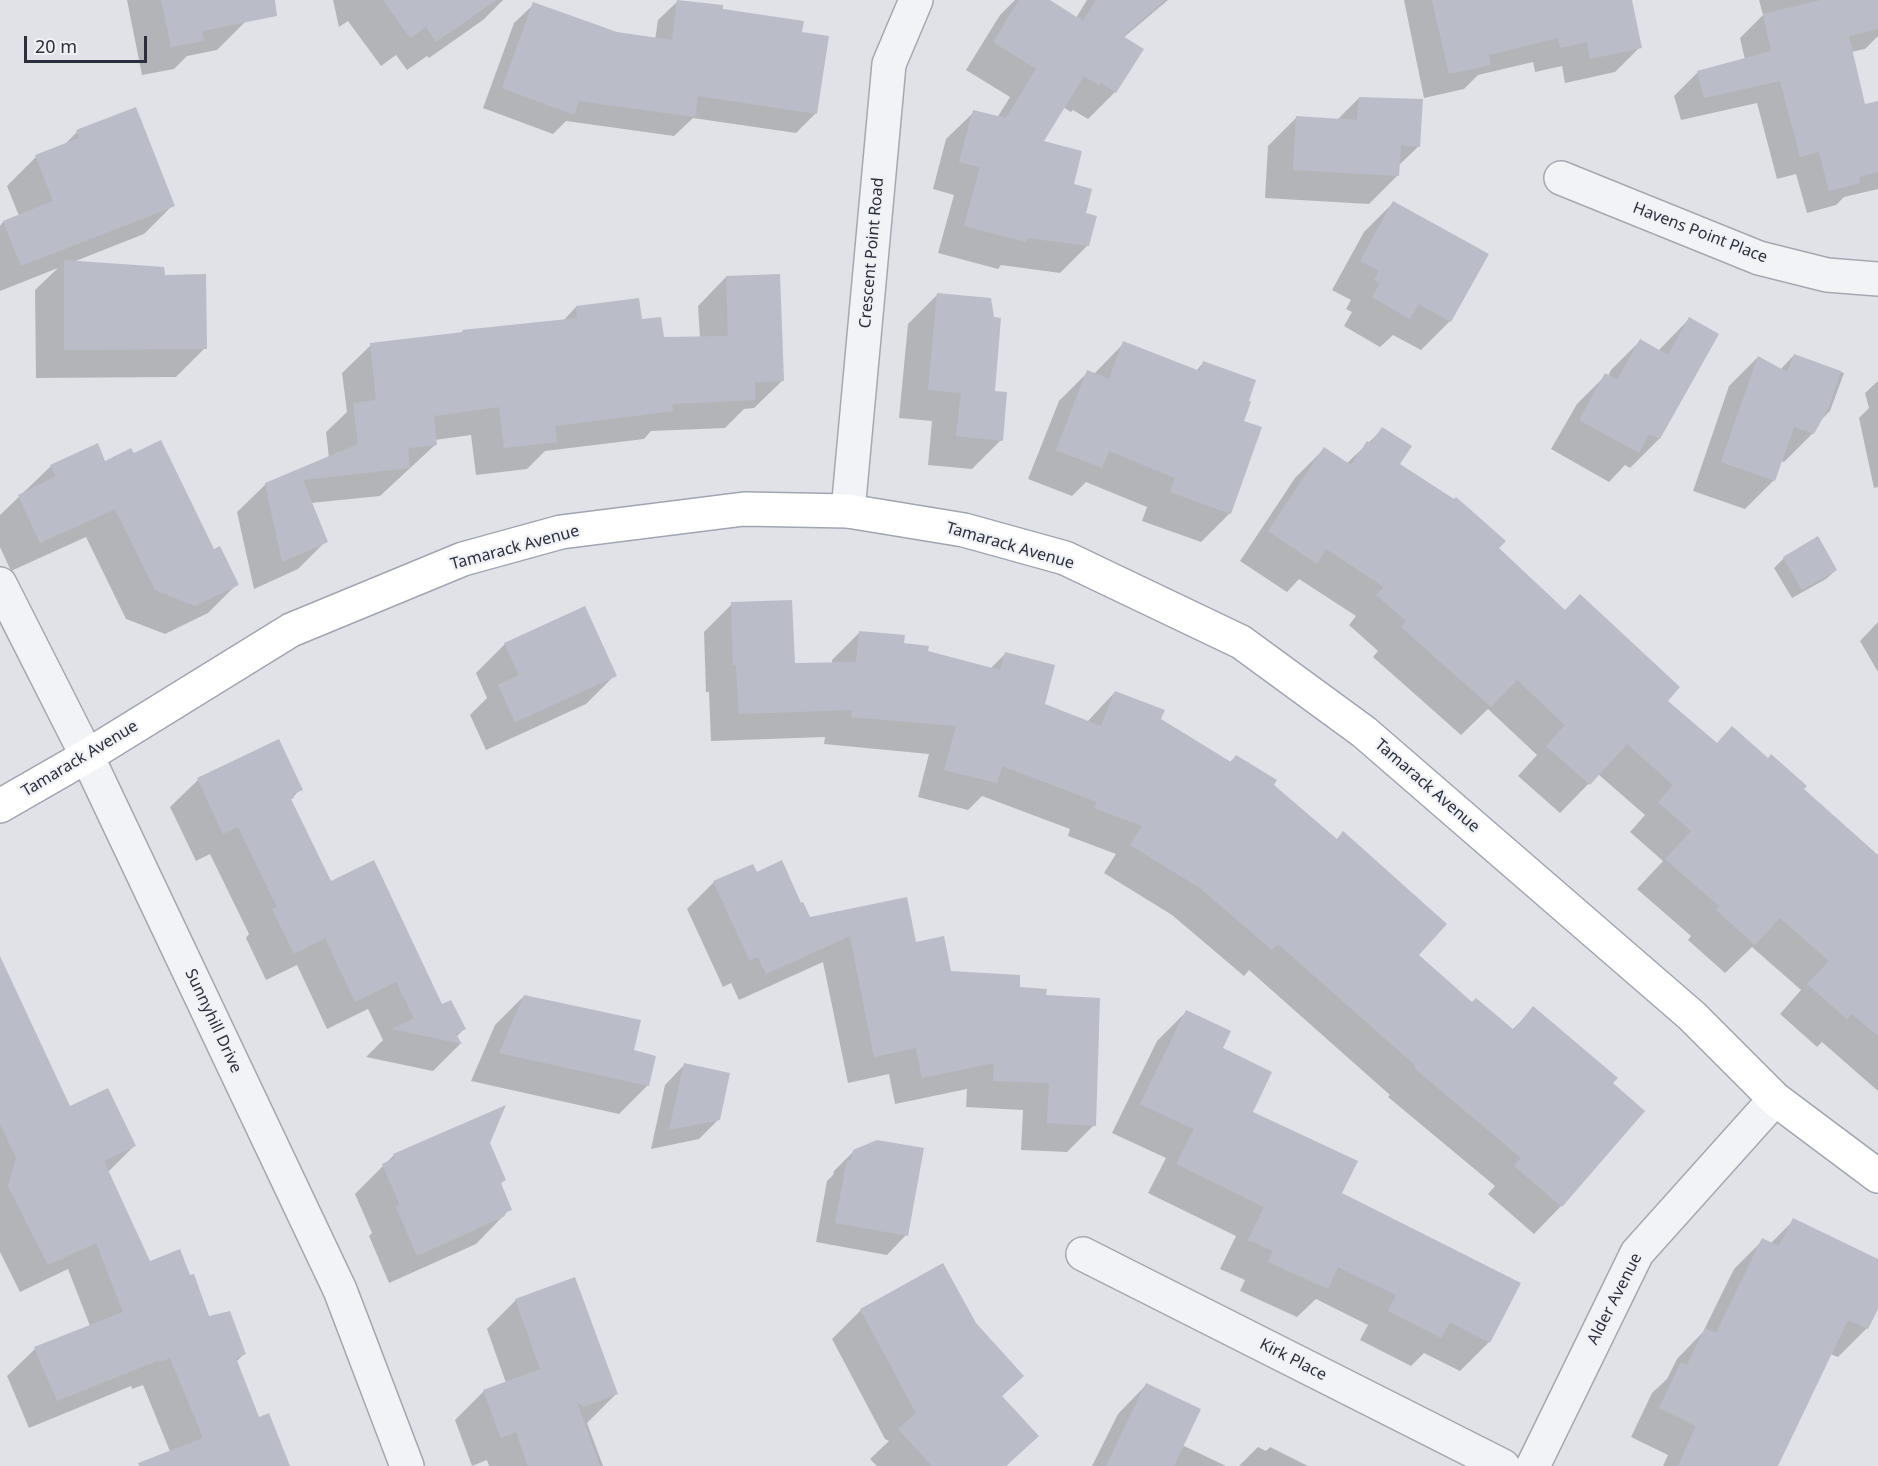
<!DOCTYPE html>
<style>
body{margin:0}
#map{position:relative;width:1878px;height:1466px;overflow:hidden;background:#e0e2e7;font-family:"Noto Sans",sans-serif}
canvas{display:block}
.scale{position:absolute;left:24px;top:36px;width:123px;height:27px;box-sizing:border-box;border:3px solid #2a2e3d;border-top:0;padding-left:8px;font-size:18px;line-height:21px;white-space:nowrap;color:#2a2e3d;-webkit-text-stroke:4px #eff1f5;paint-order:stroke}
</style>
<div id="map">
<canvas width="1878" height="1466"></canvas>
<div class="scale">20 m</div>
</div>
<script>
const c = document.querySelector('canvas').getContext('2d');
c.lineJoin = 'round';
function fillPath(path, color) { c.fillStyle = color; c.fill(path, 'evenodd'); }
const shape = rows => new Path2D(rows.map(r => 'M' + r).join(''));
function stroke(path, color, width, dash) { c.strokeStyle = color; c.lineWidth = width; c.lineCap = dash ? 'butt' : 'round'; c.setLineDash(dash || []); c.stroke(path); }
function label(font, color, halo, rows, align = 'center') {
  c.font = font + ' "Noto Sans",sans-serif'; c.lineWidth = 4.5; c.setLineDash([]); c.textBaseline = 'middle'; c.strokeStyle = halo; c.fillStyle = color; for (const [text, x, y, turn = 0] of rows) {
    c.save(); c.translate(x, y); c.rotate((+turn || 0) * Math.PI / 180); c.textAlign = isNaN(turn) ? turn : align; if (halo) c.strokeText(text, 0, 0); c.fillText(text, 0, 0); c.restore();
  }
}
fillPath(shape([
 [127,0,242,0,246,21,217,50,187,56,174,69,142,75],
 [333,0,503,0,483,20,429,58,427,56,407,70,396,55,381,66,348,21,339,27],
 [1015,0,1048,0,1076,18,1087,0,1168,0,1123,38,1115,92,1088,119,1073,110,1071,112,1063,107,1041,142,1072,185,1084,214,1088,245,1060,273,1001,265,998,269,938,253,954,195,933,189,946,139,974,112,997,118,1010,97,966,70,1000,15],
 [1404,0,1630,0,1640,47,1615,72,1565,83,1562,66,1535,72,1533,62,1478,75,1464,89,1424,98],
 [1759,0,1878,0,1878,36,1865,49,1851,52,1864,106,1878,103,1878,189,1844,197,1836,205,1807,213,1796,174,1777,179,1757,103,1681,120,1674,96,1698,72,1745,60,1740,38,1763,15],
 [678,1,721,10,801,33,816,113,796,133,693,118,674,136,566,121,553,134,483,108,514,23,534,4,617,34,655,40,658,20],
 [1359,98,1419,146,1398,166,1398,175,1369,204,1265,198,1268,146,1297,117,1337,120],
 [135,109,173,205,144,234,73,262,163,276,205,348,176,377,36,378,35,290,58,268,0,291,0,226,3,222,19,216,7,186,36,157,62,147,77,132],
 [1393,203,1450,321,1421,350,1393,335,1380,347,1344,326,1352,312,1346,309,1351,300,1332,290,1364,232],
 [726,277,783,380,754,408,744,409,725,428,651,431,644,439,545,451,527,469,476,475,471,435,435,440,436,444,380,496,311,503,326,541,298,569,254,589,237,512,266,484,329,458,326,432,347,412,342,373,371,345,460,334,463,331,563,321,576,307,641,320,663,339,700,338,698,306],
 [937,295,993,392,1001,440,972,469,928,465,932,421,899,418,908,324],
 [1689,319,1717,334,1659,439,1630,468,1625,465,1609,482,1551,449,1577,404,1606,375,1608,376,1611,370,1640,341,1658,351],
 [1124,343,1196,371,1203,363,1243,422,1230,513,1201,542,1142,521,1147,507,1086,482,1072,496,1028,479,1059,401,1088,372,1094,374],
 [1794,355,1844,373,1830,411,1818,423,1813,433,1784,462,1781,461,1774,480,1745,509,1693,491,1729,386,1758,357,1780,370],
 [1878,381,1878,487,1874,488,1859,418,1869,408,1865,393],
 [1383,429,1398,464,1497,548,1565,612,1716,745,1802,790,1878,857,1878,1091,1822,1042,1817,1047,1780,1014,1801,990,1752,947,1725,973,1688,940,1691,936,1637,889,1663,861,1630,832,1645,815,1598,774,1560,813,1518,776,1537,755,1488,709,1461,735,1373,657,1378,651,1349,625,1356,616,1299,579,1287,592,1240,561,1295,478,1324,449,1346,464],
 [133,455,213,551,237,584,208,613,165,634,126,619,86,537,11,571,0,547,0,515,51,466,105,463],
 [1784,558,1836,570,1826,579,1792,598,1774,568],
 [732,604,793,665,832,664,832,660,860,632,990,669,1005,654,1043,704,1087,722,1115,692,1229,763,1236,756,1272,785,1417,955,1472,1004,1512,1030,1534,1008,1611,1083,1561,1206,1534,1234,1488,1194,1495,1186,1388,1097,1390,1095,1249,970,1244,976,1172,915,1104,873,1116,854,1068,836,1070,829,982,796,968,810,918,797,929,754,824,744,825,737,711,741,709,692,706,692,704,632],
 [1878,622,1878,672,1860,641],
 [505,644,615,675,586,704,486,750,470,715,487,698,476,673],
 [198,780,301,789,290,800,330,883,464,1029,456,1037,460,1044,433,1071,366,1057,383,1040,368,1009,327,1029,297,965,266,980,246,938,249,934,210,854,196,861,170,807],
 [756,874,800,905,809,918,915,943,950,973,1045,997,1094,1125,1067,1152,1021,1150,1023,1110,966,1107,967,1089,895,1104,889,1074,848,1083,823,962,739,1000,731,983,723,987,687,909,714,882],
 [0,959,69,1108,134,1146,107,1173,149,1263,244,1354,236,1362,259,1419,288,1466,142,1466,171,1454,143,1385,132,1389,131,1386,29,1428,7,1376,35,1349,90,1326,68,1269,20,1292,0,1252],
 [524,996,632,1052,648,1085,619,1114,471,1081,495,1025],
 [1186,1012,1221,1049,1251,1112,1340,1193,1489,1342,1460,1371,1424,1353,1411,1366,1360,1340,1368,1325,1316,1299,1297,1317,1240,1291,1245,1280,1220,1269,1236,1236,1148,1193,1166,1158,1112,1133,1157,1041],
 [684,1065,719,1119,699,1139,651,1149,665,1085],
 [503,1108,488,1143,504,1180,500,1184,510,1209,476,1244,389,1283,369,1236,372,1233,355,1194,394,1155],
 [854,1151,906,1235,887,1255,816,1242,827,1181,833,1175,834,1171],
 [1794,1220,1878,1260,1878,1305,1867,1328,1838,1357,1830,1354,1765,1466,1663,1466,1668,1455,1631,1437,1652,1393,1667,1379,1677,1359,1703,1332,1734,1269,1763,1240,1770,1244],
 [516,1300,616,1394,587,1423,603,1466,489,1466,487,1460,472,1466,455,1420,484,1391,506,1383,487,1329],
 [861,1310,974,1324,1022,1376,1001,1397,1037,1436,1006,1466,877,1466,870,1459,889,1441,885,1439,832,1339],
 [1146,1385,1182,1445,1226,1466,1092,1466,1118,1414],
 [1258,1447,1266,1451,1270,1447,1308,1466,1239,1466]
]), '#0003');
fillPath(shape([
 [161,0,275,0,277,16,202,31,204,41,171,47],
 [383,0,496,0,436,42,426,27,410,38],
 [677,0,723,5,723,9,804,21,802,32,829,36,817,114,698,96,695,117,579,101,574,115,502,88,533,2,617,32,672,40],
 [1019,0,1050,0,1083,21,1096,0,1165,0,1123,36,1144,49,1116,93,1100,82,1100,86,1084,76,1044,141,1082,151,1074,184,1092,189,1086,213,1097,216,1089,246,1028,238,1026,242,964,226,980,167,959,162,973,110,1006,118,1036,69,993,42],
 [1432,0,1632,0,1642,48,1590,59,1587,42,1560,48,1558,38,1489,55,1491,65,1449,74],
 [1821,0,1878,0,1878,29,1849,36,1865,104,1878,101,1878,172,1859,177,1860,183,1829,191,1819,152,1800,157,1780,81,1704,98,1697,71,1771,51,1763,14],
 [1359,97,1423,99,1420,147,1401,145,1399,176,1293,170,1296,116,1357,120],
 [136,107,175,206,21,266,3,221,53,201,35,155,79,138,76,130],
 [1393,201,1489,254,1451,322,1419,304,1410,319,1372,297,1380,283,1374,280,1379,271,1360,261],
 [64,260,164,267,165,275,206,274,207,349,64,350],
 [780,274,784,381,755,382,755,400,672,404,673,411,555,426,557,442,504,448,499,407,434,416,437,445,408,448,410,468,303,480,328,542,282,562,265,483,358,444,353,403,376,400,370,343,463,332,462,330,577,318,576,306,639,298,642,319,661,317,664,337,728,336,726,276],
 [937,293,991,298,994,317,1001,318,995,391,1007,392,1003,441,956,436,961,393,928,390],
 [1689,317,1719,334,1660,439,1649,434,1639,453,1579,420,1605,373,1617,380,1640,339,1668,355],
 [1123,341,1200,371,1203,361,1256,380,1249,401,1251,402,1244,421,1262,427,1231,514,1170,492,1175,478,1109,451,1102,468,1056,450,1087,370,1109,379],
 [1794,354,1841,371,1829,407,1814,434,1794,427,1775,481,1721,462,1758,356,1787,372],
 [1382,427,1412,446,1400,464,1454,499,1456,497,1506,541,1499,548,1565,610,1580,594,1680,687,1668,701,1717,743,1732,726,1768,758,1771,754,1807,786,1804,789,1878,855,1878,1036,1852,1014,1847,1019,1807,984,1829,961,1780,918,1755,945,1716,910,1719,906,1665,859,1691,831,1658,802,1673,785,1627,744,1590,785,1546,746,1565,725,1517,680,1491,707,1401,627,1406,621,1376,595,1384,587,1326,549,1317,564,1268,531,1324,447,1351,465,1367,441,1371,443],
 [161,440,214,549,220,546,239,585,195,606,155,590,115,509,40,543,18,495,56,476,50,465,98,443,105,461,131,448,134,453],
 [1818,536,1837,570,1802,590,1783,557],
 [792,600,795,663,856,662,859,631,905,635,904,643,929,646,928,651,1000,670,1005,652,1055,665,1045,704,1101,726,1115,691,1165,710,1161,719,1231,762,1236,755,1277,780,1274,785,1337,839,1343,831,1447,924,1419,955,1472,1002,1476,998,1514,1030,1533,1006,1618,1078,1613,1083,1645,1111,1562,1207,1514,1166,1521,1158,1414,1068,1416,1066,1278,944,1272,950,1200,888,1130,845,1142,826,1094,808,1097,802,1002,766,997,783,944,770,956,726,851,717,852,710,739,714,736,665,733,666,731,602],
 [585,606,617,676,515,722,498,685,519,675,504,643],
 [279,739,303,790,293,794,294,798,291,799,331,881,374,860,442,1004,451,1000,466,1029,456,1034,462,1044,392,1029,414,1018,396,982,355,1002,325,938,294,954,272,909,277,907,238,827,223,834,197,778],
 [782,860,801,903,803,902,810,917,907,897,916,942,944,936,951,971,1020,975,1020,987,1047,989,1046,995,1100,998,1096,1126,1047,1123,1049,1083,993,1081,994,1063,922,1078,916,1048,874,1057,850,936,766,974,758,957,750,961,713,881,753,864,757,872],
 [0,956,70,1106,108,1088,136,1146,104,1161,150,1261,180,1249,190,1275,194,1274,209,1316,230,1311,246,1354,236,1358,259,1417,269,1413,290,1466,139,1466,138,1463,203,1438,170,1358,159,1362,159,1360,57,1401,34,1347,123,1312,96,1243,48,1265,8,1186,16,1158,0,1124],
 [524,995,641,1020,634,1050,656,1056,649,1086,499,1053],
 [1186,1010,1231,1031,1223,1048,1272,1072,1253,1112,1358,1161,1342,1193,1521,1283,1490,1343,1450,1322,1441,1338,1388,1311,1396,1295,1338,1267,1328,1289,1268,1262,1273,1251,1248,1240,1264,1207,1176,1164,1194,1129,1140,1104],
 [684,1063,730,1073,720,1120,669,1130],
 [506,1105,490,1143,506,1180,501,1183,512,1210,504,1213,505,1216,417,1256,396,1207,400,1205,382,1164,395,1158,393,1154],
 [877,1140,924,1148,908,1236,835,1223,847,1160,851,1161,853,1150],
 [1793,1218,1878,1259,1878,1309,1868,1329,1848,1320,1778,1466,1678,1466,1696,1426,1659,1408,1681,1362,1687,1365,1705,1328,1716,1333,1762,1238,1779,1246],
 [943,1263,976,1323,1024,1376,1002,1396,1039,1436,1006,1466,932,1466,898,1429,916,1413,860,1309],
 [575,1277,618,1394,583,1407,577,1402,600,1466,528,1466,516,1432,501,1438,483,1390,540,1369,515,1299],
 [1146,1383,1201,1409,1174,1466,1106,1466]
]), '#babdc7');
const minor = shape([
 [1561,178,1759,258,1827,275,1878,279],
 [848,511,889,64,916,0],
 [0,584,87,756,340,1290,407,1466],
 [1083,1254,1503,1466],
 [1533,1466,1637,1253,1775,1099]
]);
const major = shape([
 [0,806,87,756,291,630,463,559,561,532,744,509,848,511,964,530,1065,558,1241,642,1364,732,1692,1016,1775,1099,1878,1176]
]);
stroke(minor, '#a6a8b1', 36);
stroke(major, '#a0a5b2', 36);
stroke(minor, '#f2f3f6', 33);
stroke(major, '#fff', 33);
label('16px', '#2a2e3d', '#eff1f5', [
 ["Havens Point Place",1700,233,21],
 ["Crescent Point Road",872,253,-85],
 ["Tamarack Avenue",1010,546,16],
 ["Tamarack Avenue",515,548,-15],
 ["Tamarack Avenue",80,759,-31],
 ["Tamarack Avenue",1427,786,41],
 ["Sunnyhill Drive",213,1021,65],
 ["Alder Avenue",1615,1299,-63],
 ["Kirk Place",1293,1360,27]
]);
</script>
